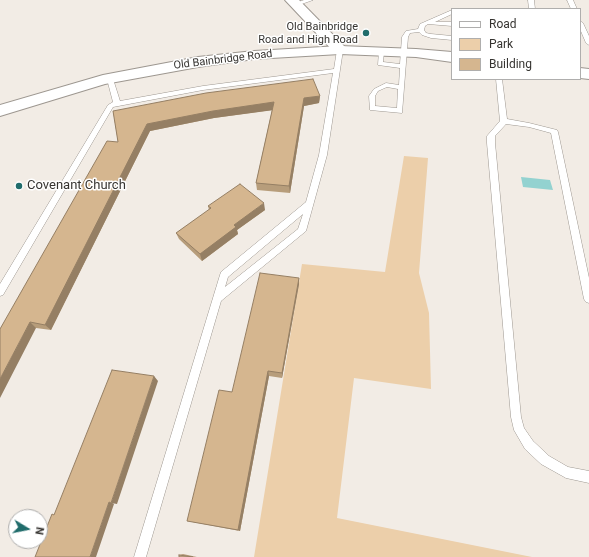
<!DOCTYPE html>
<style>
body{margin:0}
#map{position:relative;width:589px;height:557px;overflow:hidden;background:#f2ece5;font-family:Roboto,sans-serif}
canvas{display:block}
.legend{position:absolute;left:451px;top:8px;width:130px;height:72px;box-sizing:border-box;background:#fff;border:1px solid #afaead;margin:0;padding:5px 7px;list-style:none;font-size:12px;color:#363431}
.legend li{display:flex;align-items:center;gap:8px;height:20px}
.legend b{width:20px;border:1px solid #afaead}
.north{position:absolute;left:8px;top:509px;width:40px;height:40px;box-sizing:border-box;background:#fff;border:1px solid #afaead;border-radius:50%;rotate:100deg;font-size:11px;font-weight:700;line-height:16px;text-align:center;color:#363431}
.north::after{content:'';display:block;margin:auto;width:14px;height:18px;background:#206c6b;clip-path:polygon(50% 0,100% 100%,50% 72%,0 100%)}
</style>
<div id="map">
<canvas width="589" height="557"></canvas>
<ul class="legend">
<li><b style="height:5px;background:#fff"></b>Road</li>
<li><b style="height:11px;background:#eccfaa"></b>Park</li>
<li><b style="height:11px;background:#d5b68f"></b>Building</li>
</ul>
<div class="north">N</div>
</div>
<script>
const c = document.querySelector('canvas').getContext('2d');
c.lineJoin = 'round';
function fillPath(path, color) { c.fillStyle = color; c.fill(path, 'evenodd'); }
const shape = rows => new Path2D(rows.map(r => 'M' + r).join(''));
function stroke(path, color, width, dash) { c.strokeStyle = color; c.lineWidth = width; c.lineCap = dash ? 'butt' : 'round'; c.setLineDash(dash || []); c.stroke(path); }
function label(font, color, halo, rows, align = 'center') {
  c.font = font + ' Roboto,sans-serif'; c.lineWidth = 3; c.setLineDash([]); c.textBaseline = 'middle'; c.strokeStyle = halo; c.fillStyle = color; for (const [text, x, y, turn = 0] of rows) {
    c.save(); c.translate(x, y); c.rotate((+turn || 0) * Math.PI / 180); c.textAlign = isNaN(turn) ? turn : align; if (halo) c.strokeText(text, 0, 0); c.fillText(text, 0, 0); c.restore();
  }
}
fillPath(shape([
 [404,156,428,158,419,273,429,313,431,389,354,378,337,518,532,557,254,557,302,264,385,272]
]), '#eccfaa');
fillPath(shape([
 [521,177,550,180,553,190,523,187]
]), '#93d2d0');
const service = shape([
 [304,0,313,0,296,6,293,4,304,0],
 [528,0,534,0,535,9,529,9,528,0],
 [567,0,573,0,577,9,571,9,567,0],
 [452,10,452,14,435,22,452,22,452,26,428,24,425,26,424,30,426,33,431,34,452,36,452,40,431,38,422,35,419,32,410,33,408,37,402,113,370,110,369,96,374,89,386,83,399,85,400,68,378,65,379,51,384,52,383,62,400,64,402,37,406,31,418,29,420,24,452,10],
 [387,87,398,89,397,108,375,106,375,96,378,91,387,87],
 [580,21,583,23,589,36,589,45,586,43,580,29,580,21],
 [340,48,343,50,327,155,306,231,221,301,146,557,134,557,220,275,221,272,306,202,319,155,333,73,203,90,113,107,3,295,0,296,0,284,108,105,113,102,107,79,108,78,113,79,120,101,203,86,334,69,337,50,340,48],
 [303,214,298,229,225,287,228,277,303,214],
 [496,79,502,79,507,119,529,123,557,130,558,132,589,278,589,303,586,302,584,299,551,133,529,127,506,124,495,136,495,143,521,417,524,428,533,441,549,456,568,467,589,471,589,483,566,478,541,464,525,449,514,430,511,417,487,143,487,136,500,121,496,79]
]);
const tertiary = shape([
 [285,0,299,0,345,47,347,50,345,53,340,54,335,53,285,0]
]);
const secondary = shape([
 [340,46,416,49,452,52,452,62,416,57,340,54,254,59,198,67,105,84,0,116,0,105,103,75,198,57,254,51,340,46],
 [580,68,589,69,589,79,580,78,580,68]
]);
stroke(service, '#9d9790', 1);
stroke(tertiary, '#9d9790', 2);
stroke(secondary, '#9d9790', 2);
fillPath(service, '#fff');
fillPath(tertiary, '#fff');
fillPath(secondary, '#fff');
fillPath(shape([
 [320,96,319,103,304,106,290,193,257,190,256,183,272,110,214,118,150,131,51,330,36,328,0,329,118,142,113,111],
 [208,206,265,210,237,230,238,234,202,261,179,239,176,233,209,210],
 [299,278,299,284,282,378,269,376,240,531,187,521,232,392],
 [183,554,197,557,179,557,179,555]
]), '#b79d7b');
fillPath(shape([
 [320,96,319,103,304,106,290,193,289,186,304,98],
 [274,102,274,110,214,118,150,131,51,330,45,325,147,124,213,111],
 [264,203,265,210,237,230,238,234,202,261,200,254,234,225],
 [299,278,299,284,282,378,282,373],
 [30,322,36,328,0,398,0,379],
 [268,371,269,376,240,531,238,530],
 [154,376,158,381,117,504,111,503],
 [109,502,114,504,96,557,90,557]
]), '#957f64');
const building = shape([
 [313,79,320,96,304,98,289,186,256,183,274,102,213,111,147,124,45,325,30,322,0,379,0,329,107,141,118,142,113,111,206,93,313,79],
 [240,184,264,203,234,225,236,227,200,254,176,233,211,208,208,206,240,184],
 [260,273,299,278,282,373,268,371,238,530,187,521,219,390,232,392,260,273],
 [112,370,154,376,111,503,109,502,90,557,35,557,52,514,54,515,112,370],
 [179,555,193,557,179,557,179,555]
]);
fillPath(building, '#d5b68f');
stroke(building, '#957f64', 1);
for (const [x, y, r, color] of [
 [366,33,4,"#206c6b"],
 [19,186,4,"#206c6b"]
]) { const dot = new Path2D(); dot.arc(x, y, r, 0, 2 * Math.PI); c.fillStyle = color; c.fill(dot); stroke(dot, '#fff', 1.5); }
label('11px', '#363431', '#fff', [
 ["Old Bainbridge",358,27],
 ["Road and High Road",358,40]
], 'right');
label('11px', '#363431', '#fff', [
 ["Old Bainbridge Road",223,60,-7]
]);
label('13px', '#363431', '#fff', [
 ["Covenant Church",27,186]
], 'left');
</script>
